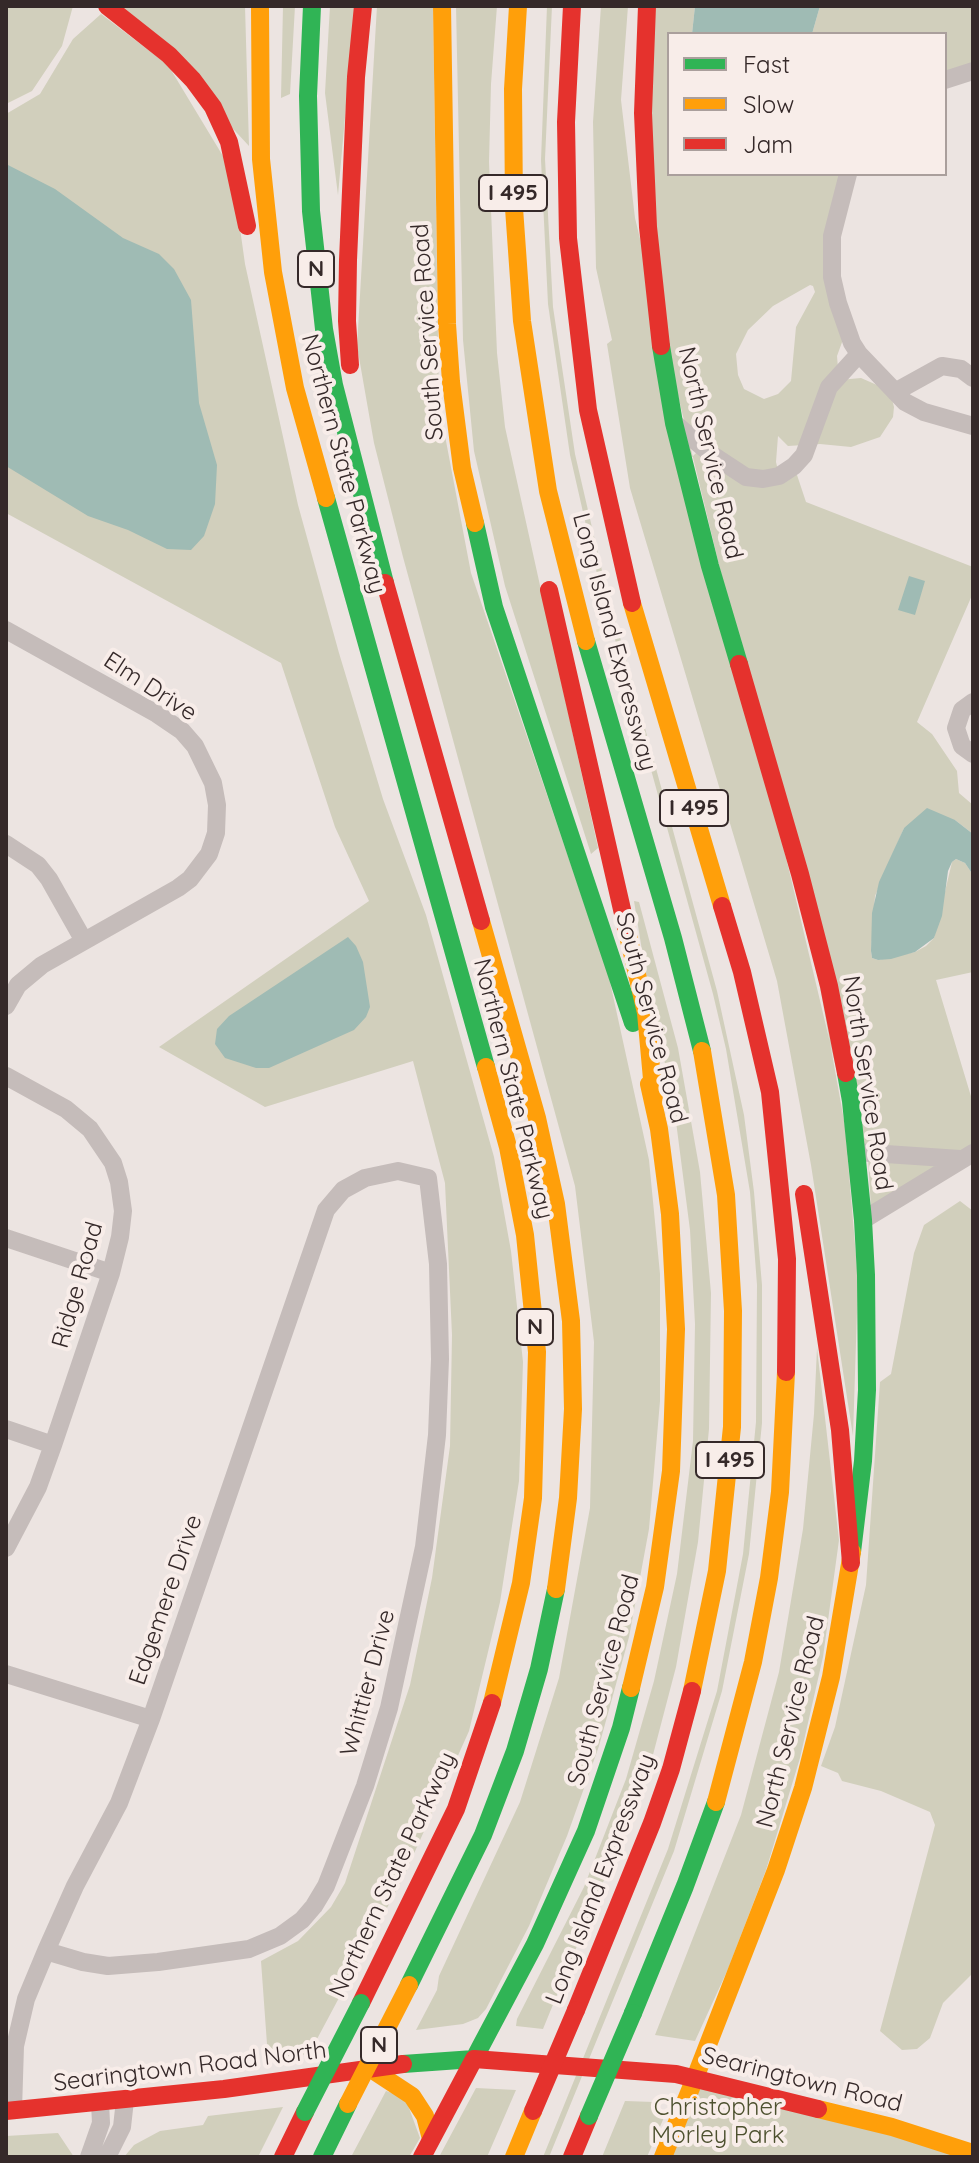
<!DOCTYPE html>
<style>
body{margin:0}
#map{position:relative;width:979px;height:2163px;overflow:hidden;background:#ece4e1;font-family:Quicksand,sans-serif}
canvas{display:block}
.frame{position:absolute;inset:0;border:8px solid #352929;pointer-events:none}
.legend{position:absolute;left:667px;top:32px;width:280px;height:144px;box-sizing:border-box;background:#f8ede9;border:2px solid #aa9f9c;margin:0;padding:10px 14px;list-style:none;font-size:24px;color:#352929}
.legend li{display:flex;align-items:center;gap:16px;height:40px}
.legend b{width:40px;border:2px solid #aa9f9c}
</style>
<div id="map">
<canvas width="979" height="2163"></canvas>
<div class="frame"></div>
<ul class="legend">
<li><b style="height:10px;background:#30b455"></b>Fast</li>
<li><b style="height:10px;background:#ff9f0a"></b>Slow</li>
<li><b style="height:10px;background:#e5322d"></b>Jam</li>
</ul>
</div>
<script>
const c = document.querySelector('canvas').getContext('2d');
c.lineJoin = 'round';
function fillPath(path, color) { c.fillStyle = color; c.fill(path, 'evenodd'); }
const shape = rows => new Path2D(rows.map(r => 'M' + r).join(''));
function stroke(path, color, width, dash) { c.strokeStyle = color; c.lineWidth = width; c.lineCap = dash ? 'butt' : 'round'; c.setLineDash(dash || []); c.stroke(path); }
function label(font, color, halo, rows, align = 'center') {
  c.font = font + ' Quicksand,sans-serif'; c.lineWidth = 8; c.setLineDash([]); c.textBaseline = 'middle'; c.strokeStyle = halo; c.fillStyle = color; for (const [text, x, y, turn = 0] of rows) {
    c.save(); c.translate(x, y); c.rotate((+turn || 0) * Math.PI / 180); c.textAlign = isNaN(turn) ? turn : align; if (halo) c.strokeText(text, 0, 0); c.fillText(text, 0, 0); c.restore();
  }
}
fillPath(shape([
 [6,6,73,6,62,46,32,91,6,104],
 [119,6,245,6,249,146],
 [283,6,295,6,290,94,281,98],
 [330,6,355,6,338,195,325,93],
 [377,6,433,6,439,404,471,573,608,973,649,1160,660,1274,660,1401,649,1529,629,1637,599,1746,567,1836,529,1926,486,2009,478,2018,463,2024,416,2030,437,1990,439,1976,520,1802,559,1678,590,1508,594,1342,575,1186,403,557,374,443,357,346],
 [456,6,497,6,491,84,489,162,497,353,505,427,598,848,591,854,505,586,474,451,463,340],
 [547,6,552,6,545,159,553,307,575,454,603,575,717,991,744,1115,754,1192,762,1285,762,1423,749,1554,722,1691,674,1851,549,2157,543,2157,668,1849,717,1691,743,1554,756,1422,757,1285,750,1192,726,1049,713,994,598,578,570,455,548,304,541,160],
 [601,6,628,6,621,100,635,218,816,965,845,1126,858,1280,853,1436,811,1165,777,981,630,488,607,344,612,340,596,268,593,122],
 [647,6,695,6,692,34,669,34,669,174,848,174,832,236,845,334,837,356,839,380,861,378,877,385,892,399,894,407,893,417,880,437,851,447,820,444,788,446,778,436,776,462,779,475,794,466,806,502,973,567,973,593,917,722,932,734,957,771,959,793,973,805,973,834,955,820,904,828,875,896,871,951,872,958,878,960,915,952,926,946,934,938,952,862,956,859,965,863,973,875,973,972,936,980,973,1103,973,1153,856,1152,691,458,697,452,674,423,660,342],
 [810,285,813,286,815,292,796,327,791,381,778,394,764,399,744,389,738,375,736,354,748,330,773,306],
 [820,6,973,6,973,71,945,80,945,34,812,34],
 [101,14,168,65,232,171,245,264,298,505,339,653,383,799,426,915,494,1157,511,1251,523,1362,519,1481,500,1602,469,1731,403,1878,309,2054,268,2058,261,1961,298,1941,331,1907,345,1883,410,1685,432,1578,450,1446,452,1335,445,1183,413,1061,265,1107,159,1047,369,901,335,827,281,663,6,513,6,114,40,94,73,39],
 [634,901,639,902,678,1048,700,1172,711,1293,709,1429,698,1542,676,1667,649,1770,543,2029,516,2026,517,2019,584,1887,626,1779,654,1681,677,1574,693,1441,695,1324,690,1230,674,1106,645,969],
 [868,1158,945,1162,871,1208],
 [960,1201,973,1211,973,1973,943,2003,930,2038,917,2049,902,2050,880,2031,935,1825,930,1812,881,1791,842,1781,838,1773,821,1766,835,1727,866,1585,880,1382,891,1374,914,1253,924,1225],
 [817,1348,839,1540,823,1657,800,1758,766,1870,728,1969,695,2041,655,2035,741,1815,779,1672,803,1529,814,1414],
 [696,2079,973,2157,664,2157],
 [476,2088,516,2090,487,2157,439,2157],
 [386,2091,405,2097,420,2138,409,2157,351,2157],
 [625,2101,654,2102,661,2113,665,2115,647,2157,602,2157],
 [283,2107,258,2157,124,2157,134,2145,160,2131,203,2125,208,2116],
 [58,2133,74,2157,6,2157,6,2136]
]), '#d1cfbc');
fillPath(shape([
 [695,6,820,6,812,34,692,34],
 [6,164,55,189,123,238,159,254,174,269,191,300,199,403,217,465,215,504,204,536,191,550,167,549,128,530,88,516,6,466],
 [909,576,925,581,915,615,898,610],
 [927,808,955,820,973,834,973,875,965,863,956,859,952,862,948,871,942,916,934,938,915,952,891,959,878,960,872,958,871,951,872,913,879,882,904,828],
 [348,937,356,946,363,962,370,1007,366,1017,354,1030,269,1068,256,1068,225,1058,215,1044,217,1029,229,1016]
]), '#9fbbb4');
stroke(shape([
 [945,80,973,71],
 [848,174,832,236,832,277,838,303,852,343,859,354,905,402,924,412,973,426],
 [895,392,942,366,961,369,973,378],
 [674,423,711,454,746,477,763,479,779,476,794,466,804,455,829,387,859,354],
 [6,630,157,714,182,731,195,746,213,783,217,805,216,833,209,854,190,879,178,888,42,965,18,985,6,1006],
 [973,702,962,710,956,728,962,746,973,754],
 [6,844,38,865,49,879,84,941],
 [6,1076,66,1109,90,1129,113,1163,119,1182,123,1211,120,1237,111,1273,53,1445,38,1487,6,1548],
 [856,1152,960,1159],
 [863,1220,973,1153],
 [6,1238,111,1273],
 [6,1429,53,1445],
 [6,1674,151,1719],
 [13,2110,15,2046,26,1999,46,1951,75,1886,119,1803,151,1719,326,1210,343,1190,365,1178,398,1171,428,1178,438,1264,440,1359,437,1435,424,1547,389,1708,365,1786,326,1886,314,1906,302,1920,280,1936,249,1949,158,1962,108,1966,83,1962,46,1951],
 [89,2157,101,2123,100,2103],
 [107,2157,122,2127,125,2100]
]), '#c5bcba', 18);
stroke(shape([
 [312,6,308,96,311,211,324,329,334,385,385,583],
 [661,346,674,423,710,566,739,664],
 [326,498,486,1067],
 [475,523,494,607,633,1023],
 [586,641,673,938,702,1051],
 [846,1073,851,1101,863,1220,866,1275,867,1390,863,1461,852,1552],
 [409,1985,483,1835,515,1751,539,1669,556,1589],
 [633,2013,685,1886,716,1802],
 [403,2064,474,2059,535,1944,586,1831,621,1728,631,1688],
 [322,2157,348,2104]
]), '#30b455', 18);
stroke(shape([
 [260,6,261,159,273,272,295,388,326,498],
 [442,6,447,324,451,382,462,468,475,523],
 [518,6,513,89,514,208,522,321,548,491,586,641],
 [632,603,722,906],
 [481,921,537,1118,556,1204,571,1321,573,1409,568,1498,556,1589],
 [626,927,646,1013,654,1101],
 [486,1067,508,1147,525,1235,537,1352,533,1498,521,1583,492,1703],
 [631,1688,655,1587,671,1471,676,1329,670,1214,659,1129,649,1084],
 [692,1691,717,1571,732,1427,733,1311,726,1195,702,1051],
 [716,1802,753,1662,769,1578,780,1492,786,1372],
 [371,2069,412,2096,425,2116,431,2139],
 [695,2078,776,1870,803,1788,831,1677,852,1552],
 [818,2109,892,2127,973,2153],
 [514,2157,533,2111],
 [663,2157,695,2078]
]), '#ff9f0a', 18);
stroke(shape([
 [107,6,169,55,193,80,213,107,229,142,247,226],
 [572,6,566,122,568,238,588,410,632,603],
 [647,6,643,113,648,227,661,346],
 [350,365,347,321,348,260,356,77,363,6],
 [385,583,481,921],
 [549,590,626,927],
 [739,664,800,874,829,986,846,1073],
 [722,906,742,972,770,1092,787,1259,786,1372],
 [804,1194,840,1430,851,1563],
 [361,2003,456,1809,492,1703],
 [576,2010,652,1823,671,1769,692,1691],
 [6,2111,224,2089,403,2064],
 [283,2157,305,2112],
 [422,2157,474,2059,676,2074,818,2109],
 [572,2157,589,2116]
]), '#e5322d', 18);
stroke(shape([
 [305,2112,361,2003],
 [589,2116,633,2013]
]), '#30b455', 18);
stroke(shape([
 [348,2104,409,1985]
]), '#ff9f0a', 18);
stroke(shape([
 [533,2111,576,2010]
]), '#e5322d', 18);
for (const [x, y, w] of [
 [513,193,68],
 [316,269,36],
 [694,808,68],
 [535,1327,36],
 [730,1460,68],
 [379,2045,36]
]) { const box = new Path2D(); box.roundRect(x - w / 2, y - 18, w, 36, 6); c.fillStyle = '#f8ede9'; c.fill(box); stroke(box, '#352929', 2); }
label('bold 22px', '#352929', null, [
 ["I 495",513,193],
 ["N",316,269],
 ["I 495",694,808],
 ["N",535,1327],
 ["I 495",730,1460],
 ["N",379,2045]
]);
label('24px', '#352929', '#f8ede9', [
 ["South Service Road",428,332,-94],
 ["North Service Road",710,453,77],
 ["Northern State Parkway",343,464,75],
 ["Long Island Expressway",614,642,75],
 ["Elm Drive",150,687,33],
 ["South Service Road",651,1018,75],
 ["North Service Road",867,1083,81],
 ["Northern State Parkway",513,1089,76],
 ["Ridge Road",78,1285,-74],
 ["Edgemere Drive",166,1600,-71],
 ["South Service Road",604,1680,-75],
 ["Whittier Drive",368,1683,-75],
 ["North Service Road",791,1722,-76],
 ["Northern State Parkway",393,1875,-65],
 ["Long Island Expressway",601,1879,-69],
 ["Searingtown Road North",190,2067,-7],
 ["Searingtown Road",802,2080,14]
]);
label('24px', '#4d512f', '#f8ede9', [
 ["Christopher",718,2108],
 ["Morley Park",718,2136]
]);
</script>
